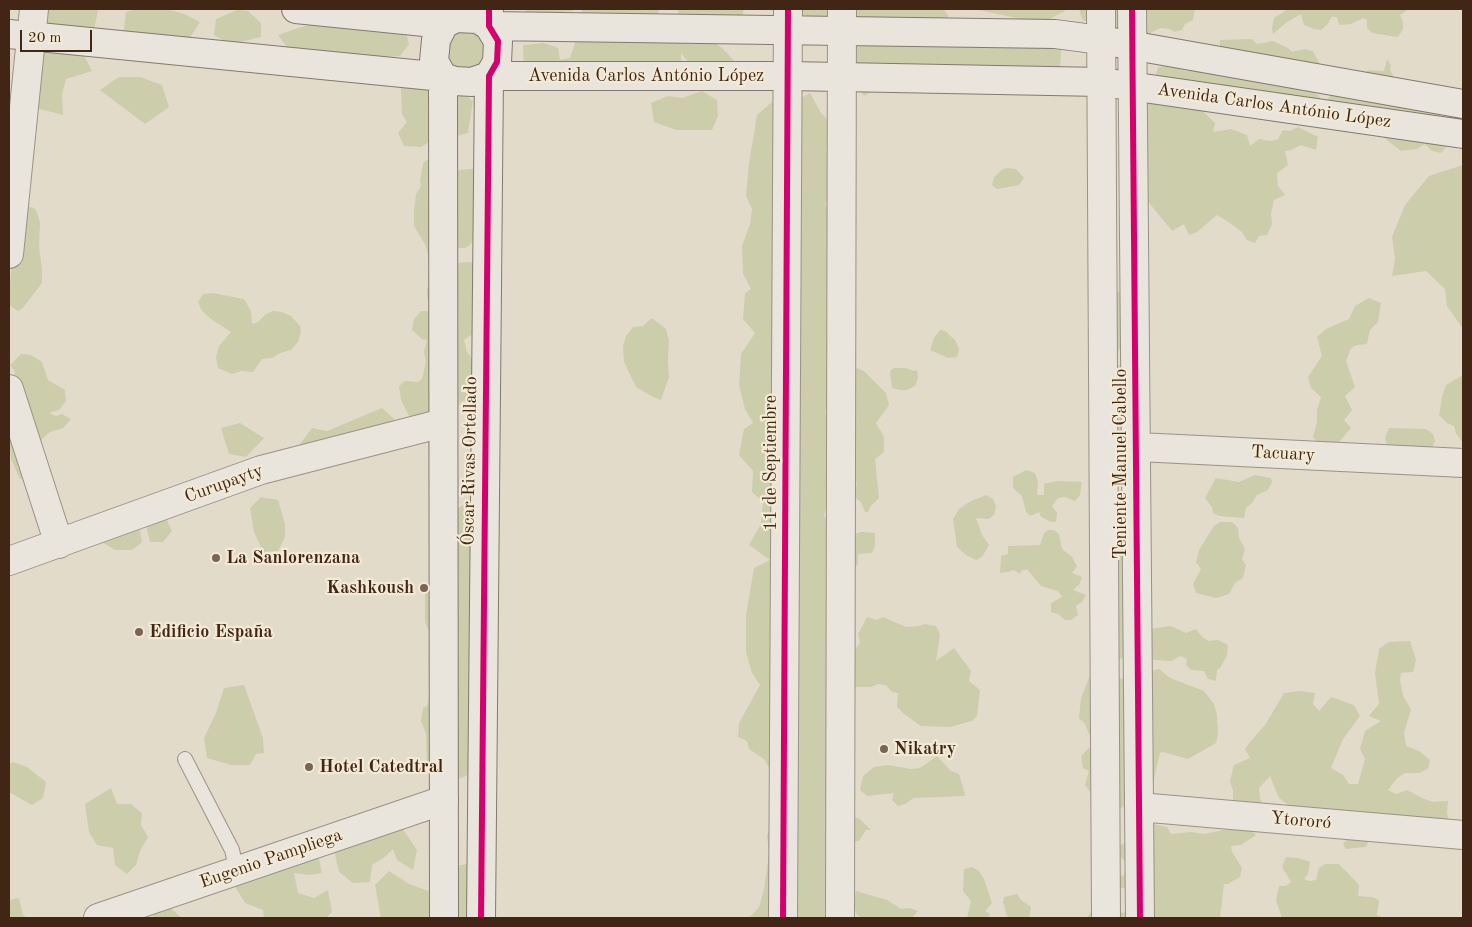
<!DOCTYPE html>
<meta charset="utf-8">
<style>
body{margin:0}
#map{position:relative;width:1472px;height:927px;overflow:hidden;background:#e2dbca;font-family:"Old Standard TT",serif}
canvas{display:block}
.frame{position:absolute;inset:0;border:10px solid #422615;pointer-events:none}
.scale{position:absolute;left:20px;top:30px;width:72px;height:22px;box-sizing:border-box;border:2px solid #422615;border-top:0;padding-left:6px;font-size:15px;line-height:18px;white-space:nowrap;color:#422615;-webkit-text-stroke:4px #f3ead6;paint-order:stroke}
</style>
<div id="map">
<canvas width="1472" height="927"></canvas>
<div class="frame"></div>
<div class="scale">20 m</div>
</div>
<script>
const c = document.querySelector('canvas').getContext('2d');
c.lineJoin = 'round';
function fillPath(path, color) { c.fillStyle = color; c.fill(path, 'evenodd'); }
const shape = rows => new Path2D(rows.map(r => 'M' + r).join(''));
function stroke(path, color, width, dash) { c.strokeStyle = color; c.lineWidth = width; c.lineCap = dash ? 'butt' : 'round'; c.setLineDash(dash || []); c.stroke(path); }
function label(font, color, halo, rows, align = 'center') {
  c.font = font + ' "Old Standard TT",serif'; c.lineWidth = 4.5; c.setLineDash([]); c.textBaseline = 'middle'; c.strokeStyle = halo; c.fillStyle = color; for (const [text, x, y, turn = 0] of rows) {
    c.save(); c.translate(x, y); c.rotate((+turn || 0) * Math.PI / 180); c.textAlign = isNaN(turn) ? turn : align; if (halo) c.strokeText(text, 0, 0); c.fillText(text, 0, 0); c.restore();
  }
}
fillPath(shape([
 [45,9,97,9,98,11,94,30,49,33,42,13],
 [137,9,166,9,184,14,200,22,188,41,123,37,126,12],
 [525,9,575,9,573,11,562,12,543,28,526,13],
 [581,9,659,9,657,23,586,20],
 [678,9,744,9,741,21,678,18],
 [796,9,835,9,830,17,814,19,797,12],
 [851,9,943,9,948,15,947,24,1055,34,1061,51,1060,68,955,65,918,79,892,79,864,96,852,78],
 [974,9,1065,9,1065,11,1048,20,1035,22],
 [1079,9,1195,9,1193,20,1185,24,1182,30,1175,32,1169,29,1160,28,1141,38,1128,25,1118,27,1108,35,1082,19],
 [1288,9,1409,9,1400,15,1403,22,1403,29,1398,37,1372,33,1367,28,1367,20,1363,18,1351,24,1339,25,1337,17,1331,17,1328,24,1321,30,1314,29,1304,25,1301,14,1287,22,1273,34,1272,28,1274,18],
 [237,10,248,11,261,23,261,37,240,42,226,42,214,35,216,19],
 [335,18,406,33,409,44,400,56,352,59,293,55,278,35,298,28],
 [449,31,485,32,486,70,450,72,442,42],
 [1252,39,1257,44,1273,41,1288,48,1292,52,1304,49,1313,51,1324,72,1305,86,1318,95,1325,104,1200,108,1215,123,1213,132,1231,129,1247,135,1250,146,1259,139,1271,141,1278,139,1283,130,1290,131,1298,127,1318,137,1316,150,1301,145,1291,150,1285,151,1288,165,1277,173,1278,186,1285,195,1274,200,1271,214,1272,224,1267,235,1259,236,1255,243,1247,240,1242,232,1230,223,1217,215,1197,232,1189,235,1184,224,1172,231,1145,198,1120,133,1118,117,1123,103,1155,79,1158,67,1170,66,1186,71,1219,65,1220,40],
 [576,40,669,40,688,44,713,41,723,49,740,67,688,62,681,53,681,76,524,76,523,45,544,43,558,48,560,60,570,58],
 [37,44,65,44,85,57,92,71,66,79,62,95,63,115,28,106],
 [1387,59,1391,65,1390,70,1394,77,1385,88,1365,74,1368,70,1384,71],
 [119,77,140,77,162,85,169,107,145,124,100,90],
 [409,85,462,93,473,101,468,133,436,142,429,142,421,147,404,146,398,133,407,122,402,114,401,87],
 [1334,88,1438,103,1440,119,1448,145,1441,153,1432,151,1425,144,1417,149,1401,151,1383,137,1375,126,1327,101],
 [702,91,717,100,718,116,712,130,676,130,654,122,651,103,668,96,682,98],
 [810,93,821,113,826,118,832,128,826,149,836,189,825,204,832,215,830,298,826,316,833,330,830,395,825,413,829,423,827,436,830,445,827,468,833,498,827,505,824,515,831,528,826,542,837,566,828,918,749,918,759,907,764,889,769,854,767,835,772,825,776,780,764,759,749,749,747,741,738,737,739,723,760,685,752,673,746,652,746,615,754,568,770,560,749,545,761,524,763,502,752,492,753,471,739,455,744,429,753,423,745,409,739,385,741,354,755,333,743,319,745,293,751,289,743,274,742,246,750,224,752,209,746,196,749,163,757,115,774,100,803,97],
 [436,154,453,164,458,170,483,168,501,179,502,193,498,208,478,231,470,245,465,248,451,248,437,257,428,255,426,246,414,226,414,210,416,194,421,186,420,181,423,163],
 [1463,165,1463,329,1447,306,1445,289,1426,271,1392,276,1395,259,1392,237,1405,205,1429,176],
 [1008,168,1016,169,1024,178,1019,185,997,189,992,185,994,177,1003,169],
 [32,207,36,210,40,222,39,247,42,269,42,283,22,309,18,311,10,306,9,303,9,291,16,229,25,208],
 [470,262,500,272,474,333,464,340,467,352,473,360,475,397,468,401,462,401,455,410,431,410,416,417,409,416,401,400,399,386,405,381,418,382,422,379,426,362,424,352,427,340,422,339,412,330,414,319,421,311,427,311,431,309,427,297,427,289,433,282,452,263],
 [1114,288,1124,296,1125,335,1114,363,1121,366,1133,366,1123,435,1112,437],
 [213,293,244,299,251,311,252,324,258,322,266,314,273,311,282,312,291,316,300,326,301,331,298,342,291,350,280,353,272,358,262,359,253,372,241,371,232,374,218,368,216,357,219,346,231,332,211,319,202,311,198,302,203,294],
 [1369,298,1381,303,1378,322,1370,330,1367,344,1357,345,1351,348,1346,361,1355,387,1345,396,1352,410,1344,420,1351,428,1339,442,1322,447,1313,437,1317,422,1317,410,1321,397,1311,388,1308,377,1322,356,1317,337,1326,329,1349,319,1355,306],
 [652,318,666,329,669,341,668,360,669,377,661,400,653,397,636,387,624,362,623,346,626,336,633,327,643,326],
 [940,330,945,331,955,340,959,349,957,357,948,358,930,350,934,338],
 [21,354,31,355,42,362,48,380,65,390,66,401,59,410,49,413,56,416,62,414,71,419,63,428,50,432,40,441,41,453,48,462,48,472,27,480,20,479,11,459,9,434,9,382,12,380,15,372,10,365],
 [857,368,864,371,886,393,889,405,876,423,884,437,884,452,875,459,879,498,871,506,868,512,865,512,861,502,854,497,854,490,857,484,854,475,848,381],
 [894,368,906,368,914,371,917,370,918,378,915,386,907,390,900,390,892,388,890,371],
 [1463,375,1463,443,1456,433,1454,426,1447,423,1439,415,1442,397,1446,385],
 [382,408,394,419,397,431,309,452,300,444,312,428,327,431],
 [240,423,264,438,246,457,229,454,221,428],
 [1389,428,1426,429,1433,434,1435,442,1429,453,1390,455,1385,438],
 [1026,470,1035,473,1038,482,1037,495,1044,495,1044,484,1056,481,1082,482,1080,495,1075,501,1065,497,1058,498,1052,506,1057,513,1056,522,1051,522,1041,517,1039,512,1030,516,1026,512,1022,496,1013,488,1013,477],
 [1255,475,1271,478,1272,482,1268,490,1257,495,1252,503,1246,508,1244,518,1220,516,1213,513,1212,507,1205,498,1216,478,1239,482],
 [986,495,993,499,996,507,994,515,989,519,976,518,982,535,989,545,982,557,976,560,966,555,957,547,953,519,959,509,969,502],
 [261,497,278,500,285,524,285,537,278,551,263,552,254,532,250,508],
 [470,501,479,502,474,769,466,776,456,780,431,776,427,765,426,734,421,721,423,708,427,706,431,692,432,666,428,662,434,643,425,622,425,588,436,582,455,510],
 [1108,505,1120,511,1127,523,1149,629,1171,626,1186,633,1196,629,1202,637,1209,641,1218,640,1228,645,1227,655,1221,667,1217,670,1216,681,1208,679,1204,671,1191,670,1186,665,1187,659,1180,656,1171,661,1155,660,1148,656,1127,656,1115,661],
 [165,516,172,531,163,542,150,542,146,525],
 [1220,522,1232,522,1238,528,1239,538,1245,549,1242,559,1246,565,1243,578,1235,583,1229,594,1216,598,1196,593,1193,584,1201,569,1196,562,1199,550,1214,526],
 [129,530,140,530,142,542,132,550,115,550,102,542,112,532],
 [1048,530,1054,530,1059,534,1062,549,1072,557,1077,566,1072,573,1082,577,1079,585,1073,590,1086,595,1082,602,1076,606,1078,615,1071,620,1065,620,1058,614,1051,612,1051,603,1062,597,1058,591,1041,586,1027,569,1021,571,1020,574,1014,570,1008,572,1000,573,1001,556,1008,554,1008,546,1040,545,1044,533],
 [861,532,875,533,875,546,872,553,858,554,858,564,853,568,854,534],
 [867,617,877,620,883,617,906,627,919,626,925,624,936,626,940,634,936,661,954,648,971,671,969,681,980,690,977,716,972,721,950,727,921,726,904,714,897,707,898,693,892,692,886,685,878,684,871,687,852,687,850,657,860,643,858,634],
 [1410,641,1416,660,1413,672,1401,673,1400,680,1403,696,1411,709,1404,733,1406,746,1419,751,1430,760,1428,769,1419,773,1405,773,1397,778,1388,790,1396,794,1407,790,1422,798,1433,802,1448,801,1447,813,1450,827,1425,840,1409,844,1404,837,1395,845,1384,839,1370,837,1366,847,1346,849,1343,844,1349,837,1291,807,1279,798,1270,776,1259,788,1260,799,1268,812,1233,807,1233,791,1230,781,1234,765,1250,758,1245,749,1250,742,1265,725,1284,693,1299,691,1315,693,1313,704,1319,711,1331,697,1354,705,1360,716,1343,739,1331,768,1343,775,1349,784,1358,784,1365,759,1360,749,1365,731,1381,721,1369,716,1379,704,1375,673,1379,649,1389,642],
 [1113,669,1121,679,1159,669,1170,678,1204,691,1214,704,1217,715,1218,733,1216,743,1188,759,1163,752,1160,753,1154,779,1150,786,1138,799,1119,809,1096,800,1085,785,1089,771,1083,768,1081,756,1093,744,1085,724,1079,718,1081,698,1089,678],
 [244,685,263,738,264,753,256,754,250,765,231,765,207,758,204,738,216,713,224,688],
 [937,756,951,771,959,774,965,794,964,796,914,798,905,804,898,806,892,800,894,793,867,796,860,790,863,776,874,767,888,765,911,769,920,768],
 [13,762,27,767,46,782,43,798,32,805,9,792,9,764],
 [111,788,117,804,131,804,142,813,141,825,148,837,140,851,136,865,127,874,115,865,113,848,97,845,89,832,85,804],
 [854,817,860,819,871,830,866,830,859,841,852,842],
 [398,822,417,850,413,870,397,860,393,849,386,856,372,865,370,882,353,883,339,872,333,846],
 [1144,822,1167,827,1171,834,1191,832,1204,834,1247,825,1256,835,1241,845,1231,846,1232,852,1242,868,1240,877,1228,884,1224,884,1220,918,1087,918,1093,909,1109,901,1122,913,1130,911,1126,889,1115,886,1113,874,1124,876,1127,864,1120,856,1121,845,1130,840],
 [286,854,319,859,322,873,309,875,294,873,298,893,314,898,328,890,332,912,326,918,264,918,263,910,245,903,234,885],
 [1286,857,1298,858,1310,862,1308,874,1304,879,1309,881,1316,880,1319,868,1325,864,1339,864,1359,885,1358,896,1372,897,1379,900,1377,915,1384,918,1282,918,1276,900,1279,886,1286,886,1291,882,1282,867],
 [466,864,472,867,480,892,496,918,455,918,457,866],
 [972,867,979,871,984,879,992,903,985,911,990,914,988,918,967,918,971,901,963,891,964,869],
 [389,871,409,884,434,893,434,918,381,918,375,885],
 [856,891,887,900,901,909,910,908,918,911,912,918,863,918,857,915,853,905],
 [1017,894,1021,900,1031,907,1029,918,1010,918,1007,916,1003,902,1004,897],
 [19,898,23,915,27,918,9,918,9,900],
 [169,907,182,918,153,918,154,910]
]), '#cccdab');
const lane = shape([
 [185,759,232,850,237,871]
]);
const street = shape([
 [1101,9,1106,918],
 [1132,9,1140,918],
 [9,254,34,9],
 [9,389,59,544],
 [1118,446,1463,463],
 [9,561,261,470,443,423],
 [1139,807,1463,835],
 [98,918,444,800],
 [783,918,788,9],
 [840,918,842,9]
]);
const secondary = shape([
 [296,9,444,24,456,18,478,19,489,26,1055,34,1101,40,1463,104],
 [9,34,443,77,455,81,472,82,489,76,788,76,1102,82,1463,134],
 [444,918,443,77,434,61,436,40,444,24,444,9],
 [481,918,489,76,497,62,498,41,489,26,489,12]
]);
stroke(lane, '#999286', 16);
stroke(street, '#999286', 30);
stroke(secondary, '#827a6f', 30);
stroke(lane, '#e9e4dc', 14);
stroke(street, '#e9e4dc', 28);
stroke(secondary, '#e9e4dc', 28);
stroke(shape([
 [1132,9,1140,918],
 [481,918,489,76,497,62,498,41,489,26,489,9],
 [783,918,788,9]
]), '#d6006c', 6);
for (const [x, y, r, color] of [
 [216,558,5,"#7a6554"],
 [424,588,5,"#7a6554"],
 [139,632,5,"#7a6554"],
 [884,749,5,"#7a6554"],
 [309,767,5,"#7a6554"]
]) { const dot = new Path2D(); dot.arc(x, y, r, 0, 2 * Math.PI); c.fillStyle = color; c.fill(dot); stroke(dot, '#f3ead6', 2); }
label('18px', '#422615', '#f3ead6', [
 ["Avenida Carlos António López",646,76],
 ["Avenida Carlos António López",1274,106,8],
 ["Tacuary",1283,454,3],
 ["Óscar Rivas Ortellado",470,461,-89],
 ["11 de Septiembre",771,463,-90],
 ["Teniente Manuel Cabello",1121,464,-90],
 ["Curupayty",224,484,-20],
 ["Ytororó",1301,821,5],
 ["Eugenio Pampliega",271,859,-19]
]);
label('bold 18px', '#422615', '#f3ead6', [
 ["La Sanlorenzana",226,558],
 ["Kashkoush",414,588,"right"],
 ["Edificio España",149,632],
 ["Nikatry",894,749],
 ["Hotel Catedtral",319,767]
], 'left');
</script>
